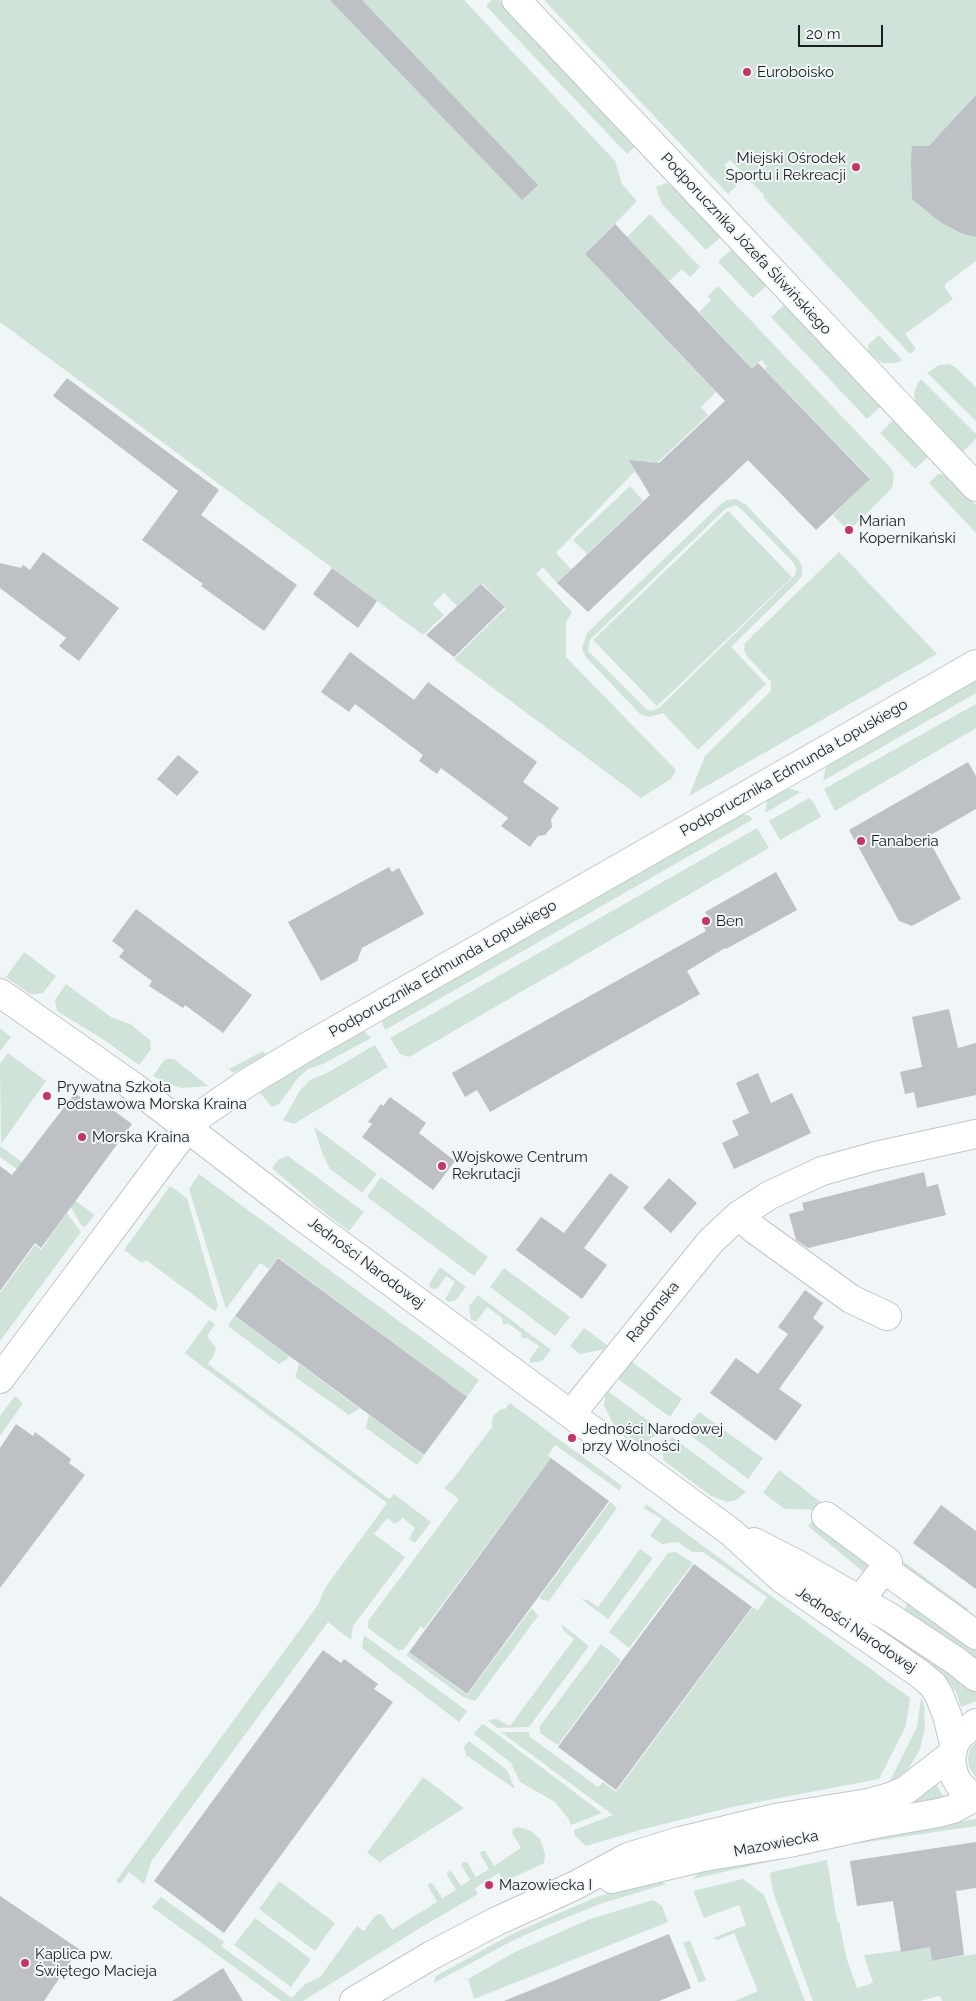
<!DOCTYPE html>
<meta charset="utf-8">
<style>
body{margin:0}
#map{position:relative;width:976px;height:2001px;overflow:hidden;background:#f0f5f7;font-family:Raleway,sans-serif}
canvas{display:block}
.scale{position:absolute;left:798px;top:25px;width:85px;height:22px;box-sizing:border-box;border:2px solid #1c1e1e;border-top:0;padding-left:6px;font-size:15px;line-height:18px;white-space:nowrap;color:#1c1e1e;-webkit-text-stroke:4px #f0f5f7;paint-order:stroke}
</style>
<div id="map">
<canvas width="976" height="2001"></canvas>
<div class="scale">20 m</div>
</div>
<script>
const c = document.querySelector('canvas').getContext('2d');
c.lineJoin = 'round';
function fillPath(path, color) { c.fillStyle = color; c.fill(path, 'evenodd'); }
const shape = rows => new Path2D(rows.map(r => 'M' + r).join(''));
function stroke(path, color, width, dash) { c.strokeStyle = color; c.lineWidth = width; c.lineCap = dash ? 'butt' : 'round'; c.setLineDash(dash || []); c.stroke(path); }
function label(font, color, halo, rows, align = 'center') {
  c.font = font + ' Raleway,sans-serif'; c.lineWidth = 4; c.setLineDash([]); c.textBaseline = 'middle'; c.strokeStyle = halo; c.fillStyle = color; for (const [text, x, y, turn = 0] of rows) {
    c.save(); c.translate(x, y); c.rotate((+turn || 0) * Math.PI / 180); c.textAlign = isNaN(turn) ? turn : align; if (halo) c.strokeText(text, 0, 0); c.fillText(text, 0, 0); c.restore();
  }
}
fillPath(shape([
 [0,0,464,0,615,161,622,184,637,201,585,254,716,392,701,407,708,415,656,464,649,461,643,463,638,470,637,474,634,472,556,553,571,569,557,583,543,567,536,574,572,612,566,622,566,657,675,769,675,772,672,778,641,798,454,659,506,608,482,583,457,606,444,593,433,604,444,615,423,635,0,322],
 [492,0,499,0,636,146,627,154,486,6],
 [544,0,976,0,976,261,945,284,945,288,953,299,905,334,916,349,910,354,763,197,764,195,746,177,728,194],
 [730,160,741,171,739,173,732,174,724,165],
 [666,183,675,188,721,237,706,250,662,204,656,187],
 [650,214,700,267,690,277,682,269,669,281,627,237],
 [732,249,767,285,753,298,718,262],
 [718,286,891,468,894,476,892,488,853,527,851,525,847,529,833,515,870,478,764,369,767,366,761,360,752,369,699,312,711,300,708,296],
 [785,304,881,406,867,419,771,317],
 [879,335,902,360,896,363,883,363,868,354,868,345],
 [949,364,955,367,976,387,976,421,927,373,939,365],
 [921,379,976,434,976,439,962,453,916,404,914,394,918,383],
 [894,419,929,456,915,469,880,433],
 [938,474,948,475,976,505,976,533,929,483],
 [630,486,643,501,587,554,573,540],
 [736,499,745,504,799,560,802,567,802,576,796,583,731,647,766,684,698,750,663,713,649,717,640,714,585,656,582,648,587,633,721,504,727,500],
 [735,505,741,509,794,563,796,568,796,574,659,708,652,711,647,710,588,651,590,640,725,509],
 [728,511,792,577,657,706,593,640],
 [839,552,937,654,689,796,705,756,771,691,771,682,746,655,744,649,745,643],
 [976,680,976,693,823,781,826,766],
 [976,704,976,728,835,811,824,789],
 [788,788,801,792,765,813,767,800],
 [809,798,814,803,821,817,780,840,769,821],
 [742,814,750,816,752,820,385,1030,381,1020],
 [757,828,769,848,409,1057,400,1054,390,1038],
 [24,952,56,976,43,993,31,995,6,977],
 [66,984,111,1017,130,1024,150,1040,151,1049,139,1065,104,1040,57,1011,55,1000],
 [0,1028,11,1037,0,1051],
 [363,1030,371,1038,323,1064,308,1069,298,1078,279,1104,272,1107,260,1093,273,1081],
 [375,1045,388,1067,294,1124,283,1120,301,1089,310,1080,327,1073],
 [263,1051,266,1055,233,1073,229,1069],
 [8,1053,46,1081,1,1144,0,1064],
 [165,1059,174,1059,208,1086,181,1088,164,1082,153,1076],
 [314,1127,377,1174,363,1192,361,1192,330,1169,322,1153],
 [0,1146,95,1215,85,1227,81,1225,72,1209,0,1157],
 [288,1156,364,1212,349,1231,316,1206,272,1168,279,1159],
 [199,1174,479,1380,467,1397,278,1257,269,1269,260,1263,226,1309,189,1189],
 [381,1177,488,1257,474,1276,367,1197],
 [170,1186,187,1198,218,1306,215,1311,146,1260,142,1263,124,1250],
 [67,1213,81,1232,0,1341,0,1293,35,1245,41,1250],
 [440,1267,466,1287,456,1300,449,1302,445,1299,455,1282,446,1276,438,1288,434,1289,429,1287,430,1282],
 [504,1268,570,1317,555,1336,490,1287],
 [478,1295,551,1350,542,1361,530,1363,530,1359,539,1346,527,1338,522,1338,521,1333,509,1324,503,1324,502,1318,487,1307,477,1321,471,1320,469,1306],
 [234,1316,289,1356,287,1359,279,1364,228,1326],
 [209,1320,215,1324,207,1336,216,1348,214,1355,208,1364,389,1499,394,1494,431,1522,415,1543,409,1539,415,1528,403,1518,395,1524,387,1518,374,1534,405,1557,353,1626,351,1640,328,1622,151,1862,144,1884,129,1872,120,1884,116,1881,318,1605,325,1588,387,1503,186,1354,185,1353],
 [584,1328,611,1348,580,1354,570,1346],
 [628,1359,682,1399,670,1417,614,1376],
 [299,1364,359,1408,357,1410,349,1415,295,1377],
 [606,1390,661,1430,658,1434,641,1445,614,1426,604,1405],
 [15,1396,23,1403,0,1436,0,1416],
 [510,1403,622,1486,619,1490,555,1445,548,1455,551,1458,424,1629,421,1626,404,1649,399,1651,368,1628,368,1621,459,1499,444,1488,452,1480,492,1427,492,1419,494,1415,501,1409,505,1409],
 [699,1412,763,1458,748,1479,685,1431],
 [369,1415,424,1456,417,1465,366,1428],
 [672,1437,746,1492,736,1500,727,1502,711,1496,663,1460,663,1451],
 [779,1470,831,1510,785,1509,763,1493],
 [610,1502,617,1508,549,1601,543,1600,539,1598],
 [646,1504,910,1698,906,1726,879,1779,732,1807,640,1830,586,1846,575,1836,574,1830,613,1815,501,1732,529,1732,530,1737,598,1787,603,1782,616,1792,753,1607,758,1610,767,1597,703,1552,692,1552,678,1542,662,1544,650,1536,662,1519,644,1508],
 [812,1521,816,1521,873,1568,867,1575,808,1526],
 [640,1549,653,1558,608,1619,581,1599,588,1600,598,1607],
 [676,1552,693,1563,629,1648,609,1632,668,1553],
 [904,1562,968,1609,965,1614,900,1568],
 [909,1598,976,1646,976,1665,903,1614],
 [532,1608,538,1616,475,1701,463,1697,406,1655,409,1652,467,1695],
 [561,1624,589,1646,529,1727,497,1728,488,1720,497,1719,510,1726,574,1639,564,1631],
 [895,1630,976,1689,976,1701,961,1707,956,1692,943,1675,926,1661,888,1640],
 [364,1635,467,1711,459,1722,362,1648],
 [601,1644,621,1660,558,1745,540,1733,540,1726],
 [921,1698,924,1705,925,1728,920,1749,909,1768,888,1785,917,1727],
 [482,1724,485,1725,602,1813,571,1825,568,1818,555,1802,520,1782,511,1763,474,1734],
 [469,1741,507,1770,515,1789,466,1755,464,1747],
 [976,1742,976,1778,969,1767,968,1758,970,1749],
 [423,1777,464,1808,381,1861,383,1864,367,1853],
 [934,1780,944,1798,900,1807],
 [976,1819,976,1826,854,1844,861,1839],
 [518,1827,531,1831,540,1839,545,1854,544,1863,504,1882,499,1873,475,1888,478,1894,415,1931,303,2001,281,2001,152,1907,161,1897,224,1942,221,1946,292,1998,305,1984,320,1977,357,1926,364,1931,375,1916,380,1914,383,1916,392,1930,437,1902,428,1886,429,1883,433,1884,442,1898,456,1890,447,1875,448,1871,452,1872,461,1886,470,1880,461,1865,463,1862,467,1862,476,1877,489,1869,480,1854,481,1851,485,1851,494,1866,521,1848,512,1833,513,1829],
 [783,1856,781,1859,693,1879,701,1870],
 [827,1860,837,1921,839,1921,847,1960,857,1988,873,1983,864,1955,930,1947,932,1961,976,1954,976,2001,942,2001,940,1996,920,2001,813,2001,773,1892,770,1875,772,1872],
 [743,1879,764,1895,805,2001,735,2001,758,1991,734,1933,718,1940,713,1938,746,1925,739,1905,704,1918,693,1891],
 [657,1880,666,1884,600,1904,543,1927,510,1942,434,1983,436,1976,508,1936,541,1921,599,1896],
 [279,1881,335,1923,315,1951,259,1909],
 [653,1900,662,1906,668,1922,474,1999,468,1979,513,1953,590,1919],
 [255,1918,311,1959,291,1987,234,1945],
 [690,1940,706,1980,699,1983,683,1943]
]), '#d0e3d9');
fillPath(shape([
 [330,0,362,0,538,185,522,200],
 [976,95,976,237,961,233,940,222,912,199,911,159,912,146,929,146],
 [615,224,752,369,758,363,870,479,816,530,748,460,588,612,557,583,650,495,629,460,659,463,725,401,585,254],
 [67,378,219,490,201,515,297,585,264,631,201,586,203,584,142,540,178,491,53,396],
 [43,552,119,608,79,661,59,646,66,638,0,588,0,563,21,568,23,565,30,570],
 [332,568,377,601,358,628,313,594],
 [481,584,505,607,454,657,426,635],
 [350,652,414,700,428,682,537,762,523,782,559,808,551,819,552,827,545,835,538,836,530,847,501,826,508,818,441,768,437,774,419,761,423,755,355,704,349,712,321,692],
 [178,755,199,772,177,796,157,779],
 [968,762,976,776,976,809,927,837,961,899,912,926,899,921,849,830],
 [389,867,392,872,399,868,424,914,362,948,357,961,321,981,288,922],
 [776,872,797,910,726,949,725,948,687,971,700,994,490,1112,477,1090,465,1097,452,1073,706,931,702,924,710,919,705,912],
 [136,909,252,995,223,1033,185,1005,183,1008,149,986,152,981,119,957,124,950,112,941],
 [949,1009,958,1048,976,1043,976,1095,917,1108,914,1092,905,1094,900,1072,922,1067,912,1017],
 [758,1073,771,1103,792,1093,811,1133,734,1169,722,1143,739,1135,732,1121,749,1113,736,1083],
 [75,1093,92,1106,98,1099,132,1124,41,1248,35,1243,0,1291,0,1166,12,1175],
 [390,1097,426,1123,419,1133,455,1161,433,1190,362,1137,372,1124,368,1122,381,1104,383,1106],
 [924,1172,927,1187,938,1184,946,1215,808,1248,796,1240,789,1214,804,1210,802,1203],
 [610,1173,629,1187,584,1248,607,1265,582,1299,516,1250,541,1217,564,1233],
 [669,1178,697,1203,671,1233,643,1208],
 [278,1258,467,1397,424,1455,235,1316],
 [805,1290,823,1303,813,1318,824,1327,779,1389,802,1405,776,1441,710,1393,736,1358,758,1374,788,1334,778,1327],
 [16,1424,33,1436,35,1432,71,1459,69,1463,85,1475,0,1588,0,1448],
 [551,1458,609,1501,467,1694,409,1652],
 [941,1505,976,1531,976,1589,913,1543],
 [694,1564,752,1607,616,1790,558,1747],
 [323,1650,341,1663,344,1659,378,1684,374,1689,393,1702,224,1933,154,1881],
 [976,1842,976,1888,956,1891,964,1955,932,1961,930,1947,901,1952,893,1901,857,1906,850,1861],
 [0,1896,79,1949,44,2001,0,2001],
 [669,1934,691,1988,659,2001,504,2001],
 [223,1968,243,2001,172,2001]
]), '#bdc0c4');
const minor = shape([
 [516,0,976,487],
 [739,1215,754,1229,851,1299,887,1316],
 [0,1379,188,1127],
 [571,1414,711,1241,739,1215,770,1195,822,1171,876,1156,976,1134],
 [826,1516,888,1562,884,1569],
 [860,1600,884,1569,976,1635]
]);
const tertiary = shape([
 [0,993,134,1087,300,1215,732,1533,782,1579,920,1674,933,1685,939,1695,947,1715,954,1744],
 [188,1127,202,1114,247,1083,305,1048,976,664],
 [754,1542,795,1563,891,1618,956,1661,976,1677],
 [976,1723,960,1735,954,1744,951,1760,954,1775,959,1784,967,1792,976,1798],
 [612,1879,704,1857,789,1843,875,1824,938,1813,953,1809,975,1797],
 [354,2001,432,1955,497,1921,574,1886,628,1857,680,1841,775,1818,868,1803,890,1797,906,1790,951,1755]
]);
stroke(minor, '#c1c6c8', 30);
stroke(tertiary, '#c1c6c8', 30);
stroke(minor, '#fff', 28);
stroke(tertiary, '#fff', 28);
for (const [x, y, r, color] of [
 [747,72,5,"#c23667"],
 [856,167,5,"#c23667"],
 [849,530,5,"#c23667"],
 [861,841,5,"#c23667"],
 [706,921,5,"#c23667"],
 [47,1096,5,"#c23667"],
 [82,1137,5,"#c23667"],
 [442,1166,5,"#c23667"],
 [572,1438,5,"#c23667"],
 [489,1885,5,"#c23667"],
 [25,1963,5,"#c23667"]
]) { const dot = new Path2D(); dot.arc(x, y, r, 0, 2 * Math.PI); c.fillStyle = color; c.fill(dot); stroke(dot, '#f0f5f7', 2); }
label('15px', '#1c1e1e', '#f0f5f7', [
 ["Euroboisko",757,72],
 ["Miejski Ośrodek",846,158,"right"],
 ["Sportu i Rekreacji",846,175,"right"],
 ["Marian",859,521],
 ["Kopernikański",859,538],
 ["Fanaberia",871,841],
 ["Ben",716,921],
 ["Prywatna Szkoła",57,1087],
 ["Podstawowa Morska Kraina",57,1104],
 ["Morska Kraina",92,1137],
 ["Wojskowe Centrum",452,1157],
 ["Rekrutacji",452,1174],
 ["Jedności Narodowej",582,1429],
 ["przy Wolności",582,1446],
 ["Mazowiecka I",499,1885],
 ["Kaplica pw.",35,1954],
 ["Świętego Macieja",35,1971]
], 'left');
label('15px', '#1c1e1e', '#f0f5f7', [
 ["Podporucznika Józefa Śliwińskiego",746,244,47],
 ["Podporucznika Edmunda Łopuskiego",794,768,-30],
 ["Podporucznika Edmunda Łopuskiego",443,969,-30],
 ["Jedności Narodowej",366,1263,37],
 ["Radomska",653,1312,-51],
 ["Jedności Narodowej",856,1630,34],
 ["Mazowiecka",776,1844,-11]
]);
</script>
